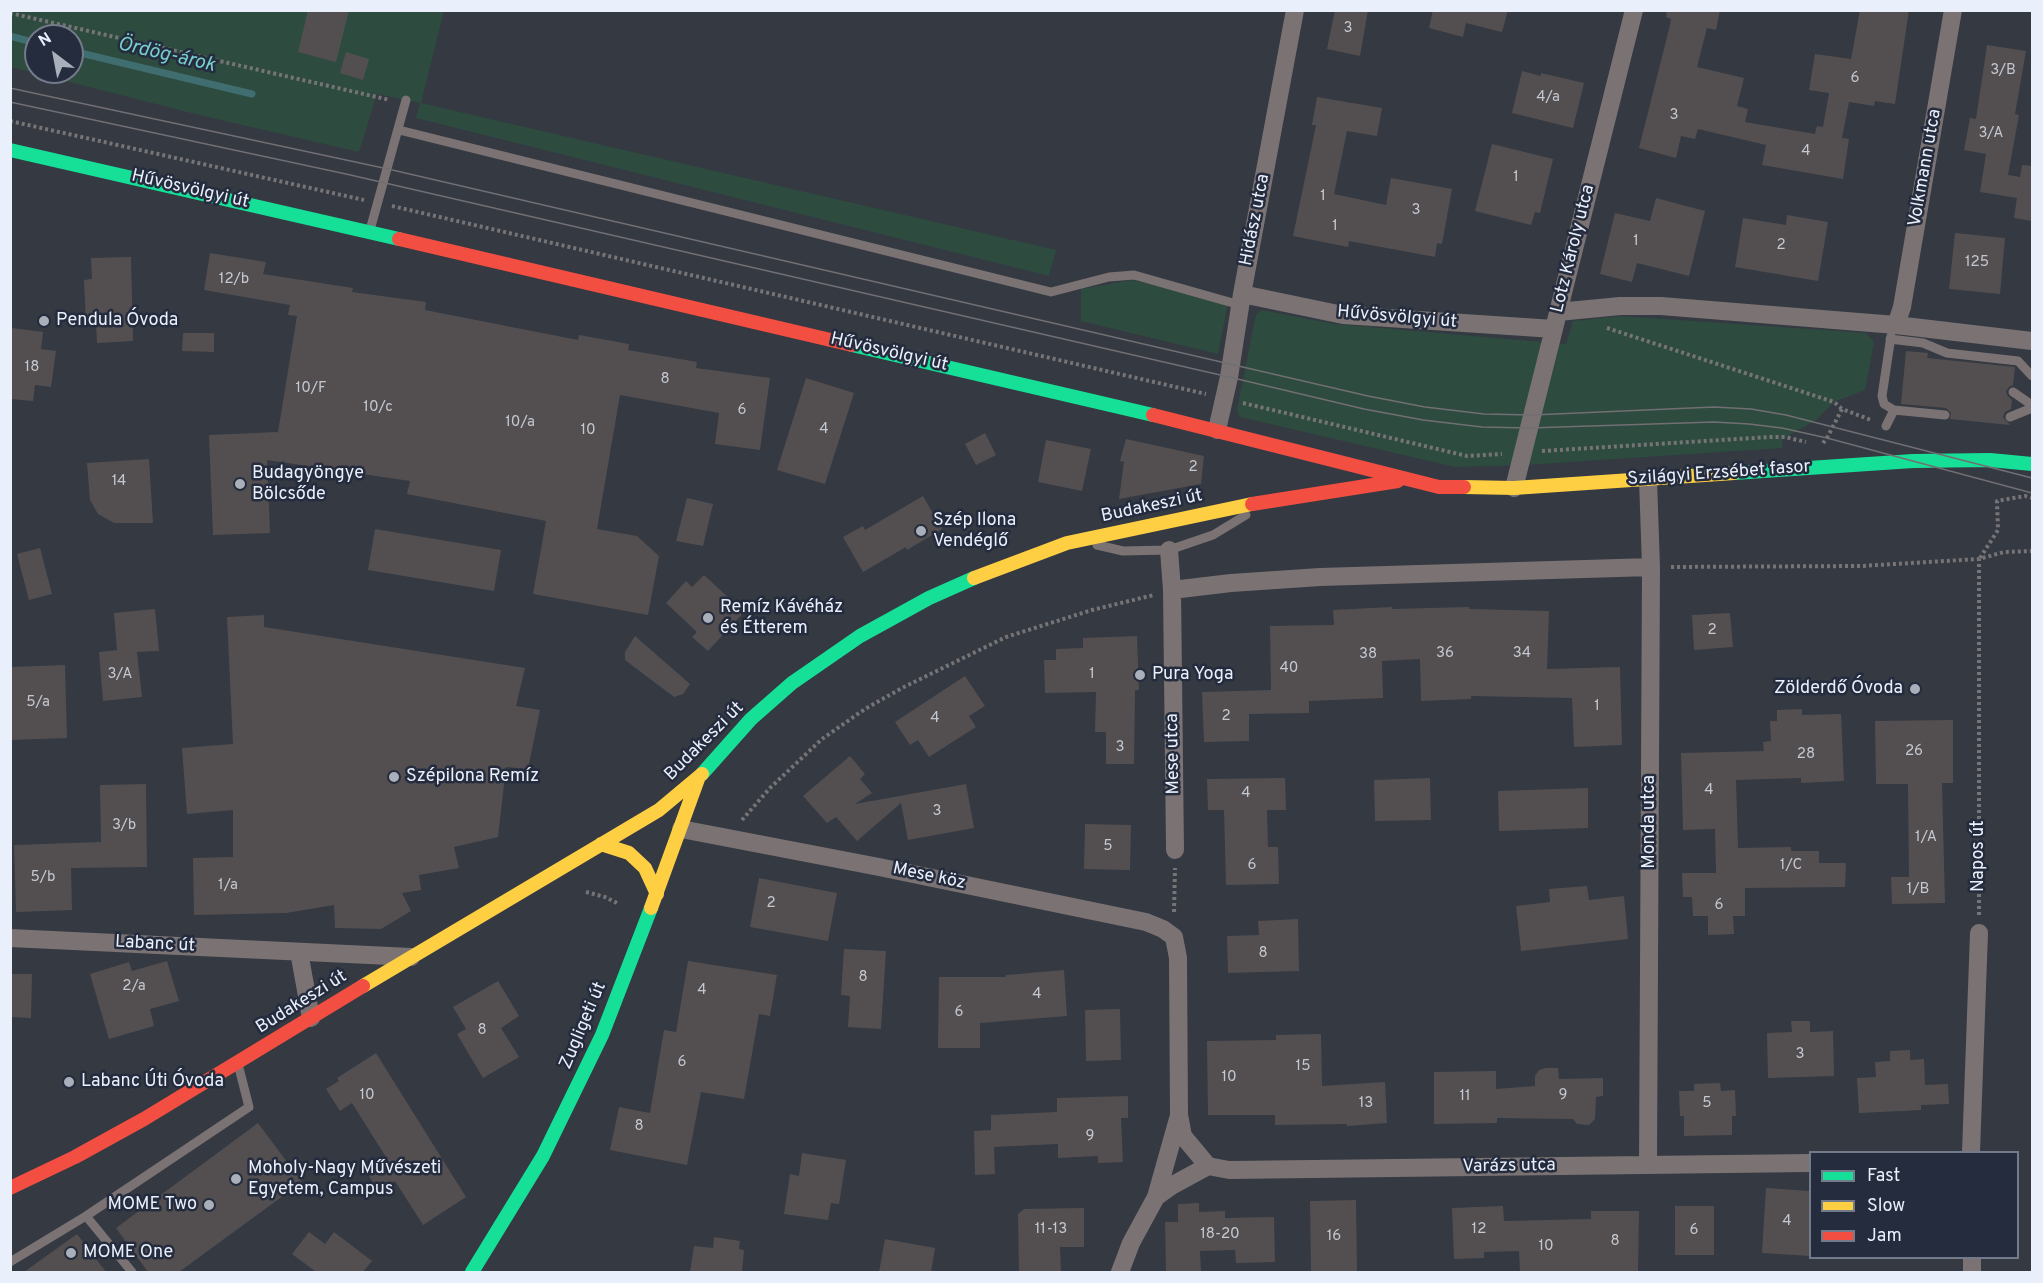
<!DOCTYPE html>
<meta charset="utf-8">
<style>
body{margin:0}
#map{position:relative;width:2043px;height:1283px;overflow:hidden;background:#343942;font-family:Overpass,sans-serif}
canvas{display:block}
.frame{position:absolute;inset:0;border:12px solid #eaf0fb;pointer-events:none}
.legend{position:absolute;left:1809px;top:1151px;width:210px;height:108px;box-sizing:border-box;background:#242c3e;border:2px solid #737a8a;margin:0;padding:8px 10px;list-style:none;font-size:18px;color:#eaf0fb}
.legend li{display:flex;align-items:center;gap:12px;height:30px}
.legend b{width:30px;border:2px solid #737a8a}
.north{position:absolute;left:24px;top:24px;width:60px;height:60px;box-sizing:border-box;background:#242c3e;border:2px solid #737a8a;border-radius:50%;rotate:328deg;font-size:16px;font-weight:700;line-height:24px;text-align:center;color:#eaf0fb}
.north::after{content:'';display:block;margin:auto;width:21px;height:27px;background:#aab0ba;clip-path:polygon(50% 0,100% 100%,50% 72%,0 100%)}
</style>
<div id="map">
<canvas width="2043" height="1283"></canvas>
<div class="frame"></div>
<ul class="legend">
<li><b style="height:8px;background:#16e098"></b>Fast</li>
<li><b style="height:8px;background:#ffcf43"></b>Slow</li>
<li><b style="height:8px;background:#f24e42"></b>Jam</li>
</ul>
<div class="north">N</div>
</div>
<script>
const c = document.querySelector('canvas').getContext('2d');
c.lineJoin = 'round';
function fillPath(path, color) { c.fillStyle = color; c.fill(path, 'evenodd'); }
const shape = rows => new Path2D(rows.map(r => 'M' + r).join(''));
function stroke(path, color, width, dash) { c.strokeStyle = color; c.lineWidth = width; c.lineCap = dash ? 'butt' : 'round'; c.setLineDash(dash || []); c.stroke(path); }
function label(font, color, halo, rows, align = 'center') {
  c.font = font + ' Overpass,sans-serif'; c.lineWidth = 5; c.setLineDash([]); c.textBaseline = 'middle'; c.strokeStyle = halo; c.fillStyle = color; for (const [text, x, y, turn = 0] of rows) {
    c.save(); c.translate(x, y); c.rotate((+turn || 0) * Math.PI / 180); c.textAlign = isNaN(turn) ? turn : align; if (halo) c.strokeText(text, 0, 0); c.fillText(text, 0, 0); c.restore();
  }
}
fillPath(shape([
 [10,11,444,11,421,103,1056,250,1049,276,416,118,420,103,377,94,359,152,191,113,11,67],
 [36,36,72,36,72,72,36,72],
 [1132,280,1228,303,1218,354,1081,321,1081,289],
 [1262,310,1334,324,1566,344,1573,321,1621,316,1866,333,1874,342,1865,390,1834,402,1816,420,1783,439,1782,448,1525,465,1455,467,1240,417,1237,410,1256,314]
]), '#2e4b3f');
stroke(shape([
 [10,36,36,43],
 [72,51,252,94]
]), '#406e70', 7);
fillPath(shape([
 [308,10,349,10,336,62,298,52],
 [1335,10,1368,10,1360,56,1327,49],
 [1433,10,1508,10,1502,32,1466,23,1463,37,1429,28],
 [1667,10,1720,10,1716,30,1707,28,1697,67,1744,78,1737,106,1748,109,1745,122,1815,134,1817,126,1823,127,1829,93,1809,90,1815,54,1851,59,1860,10,1909,10,1895,104,1875,101,1874,106,1849,102,1842,138,1849,139,1843,179,1762,165,1766,145,1698,129,1695,139,1681,136,1676,158,1639,148,1669,29,1671,19,1666,17],
 [1987,45,2026,51,2015,114,2019,115,2008,175,2020,177,2022,165,2032,166,2032,221,2014,218,2017,198,1980,192,1986,154,1964,150,1970,118,1976,119],
 [346,52,369,59,363,80,340,73],
 [1522,71,1541,76,1541,73,1584,83,1573,128,1512,113],
 [1317,97,1382,108,1377,136,1347,131,1334,194,1386,205,1391,178,1452,189,1442,244,1437,243,1435,257,1349,241,1348,247,1293,236,1316,125,1312,125],
 [1492,144,1553,159,1540,213,1535,212,1531,225,1475,211],
 [1656,198,1705,211,1689,276,1637,263,1632,282,1600,274,1615,213,1650,221],
 [1787,215,1828,222,1818,281,1735,267,1743,218,1786,225],
 [1955,233,2005,238,2000,294,1949,289],
 [210,253,266,262,263,274,353,288,352,292,426,302,425,310,578,340,579,335,629,344,628,350,697,362,696,368,770,378,760,450,715,444,719,413,620,395,597,529,637,536,659,556,648,615,533,594,546,521,407,494,410,481,267,460,270,533,213,535,209,435,278,432,297,316,288,315,290,305,204,290],
 [131,257,133,341,97,343,96,325,86,325,84,280,92,279,91,258],
 [12,328,43,332,41,349,56,351,51,387,35,385,33,401,10,399],
 [183,333,214,333,214,352,182,351],
 [1906,351,1928,353,1927,358,2015,367,2013,385,2010,386,2006,391,2007,395,2012,400,2011,409,2005,412,2003,417,2010,425,1950,419,1951,413,1946,408,1901,404],
 [806,378,854,393,825,484,777,470],
 [985,433,996,455,976,465,965,444],
 [1126,439,1204,456,1201,484,1119,499,1124,462,1120,461],
 [1046,440,1091,449,1082,491,1038,482],
 [149,459,153,523,114,523,98,514,90,500,87,463],
 [923,496,942,529,907,550,906,547,863,572,843,537,863,526,865,530],
 [687,498,713,504,703,546,676,541],
 [375,529,501,550,494,591,368,570],
 [40,548,52,594,29,600,17,554],
 [704,575,744,612,708,651,692,637,697,632,666,603,686,581,692,587],
 [1392,607,1392,609,1469,607,1469,609,1549,611,1547,669,1620,667,1622,745,1574,747,1572,698,1471,696,1471,699,1421,701,1420,659,1382,661,1383,698,1309,701,1309,713,1249,714,1249,741,1204,742,1202,692,1271,690,1270,626,1334,625,1333,610],
 [155,609,159,651,137,652,142,697,103,701,99,652,117,650,114,613],
 [1730,613,1733,647,1694,650,1692,615],
 [264,615,264,627,525,668,516,706,540,710,528,769,506,767,498,837,454,847,459,868,419,875,421,890,402,893,411,911,381,929,335,928,334,905,286,913,194,915,193,858,233,857,233,810,187,814,182,748,233,744,227,617],
 [635,636,690,684,683,694,674,697,625,660,625,652],
 [1137,636,1139,690,1135,690,1134,764,1106,764,1106,732,1095,732,1096,692,1045,693,1044,660,1056,660,1056,649,1083,648,1083,638],
 [65,665,67,738,10,740,10,667],
 [965,676,985,706,969,716,976,727,929,757,918,740,910,745,895,722],
 [1802,709,1802,715,1841,714,1844,781,1801,783,1801,778,1736,780,1738,848,1791,847,1791,851,1819,851,1819,863,1846,863,1845,887,1745,888,1745,916,1733,916,1734,934,1708,935,1708,916,1693,916,1692,897,1683,897,1682,873,1716,873,1715,829,1683,830,1681,753,1764,751,1763,742,1771,741,1770,721,1777,721,1777,710],
 [1953,720,1953,783,1942,783,1945,903,1892,904,1891,877,1909,877,1908,784,1876,784,1875,721],
 [850,756,865,774,860,779,872,793,855,804,966,784,974,828,908,840,901,803,857,841,836,817,827,823,803,796],
 [1285,778,1286,810,1267,810,1268,847,1278,847,1279,884,1226,885,1224,810,1208,810,1207,779],
 [1430,778,1431,820,1375,821,1374,780],
 [146,784,147,867,71,868,72,910,16,912,14,845,101,842,100,785],
 [1588,788,1588,828,1499,831,1498,791],
 [1085,824,1131,825,1130,870,1084,869],
 [759,878,837,893,828,941,750,927],
 [1587,886,1589,900,1624,896,1628,939,1521,951,1516,906,1550,902,1549,889],
 [1298,919,1299,971,1228,973,1227,936,1259,935,1258,921],
 [844,949,886,951,881,1029,848,1027,850,996,841,995],
 [167,961,179,1001,150,1009,154,1026,109,1039,90,974,129,962,132,971],
 [688,961,777,975,770,1016,759,1014,744,1099,701,1092,687,1165,610,1150,619,1107,650,1113,664,1030,676,1032],
 [1064,970,1067,1016,980,1023,980,1048,938,1048,939,977,1006,977,1006,975],
 [10,974,32,974,31,1018,10,1017],
 [498,981,519,1016,501,1028,519,1057,483,1078,457,1034,466,1029,453,1007],
 [1120,1009,1121,1060,1086,1061,1085,1010],
 [1791,1021,1810,1021,1810,1032,1833,1031,1834,1076,1768,1078,1767,1033,1792,1032],
 [1321,1034,1322,1086,1385,1082,1387,1123,1347,1126,1347,1124,1275,1125,1275,1115,1208,1115,1207,1041,1276,1040,1276,1035],
 [1910,1050,1910,1060,1924,1059,1925,1085,1948,1084,1949,1104,1921,1105,1921,1110,1859,1113,1857,1078,1876,1077,1875,1062,1890,1061,1890,1051],
 [376,1053,466,1197,423,1225,395,1181,379,1192,369,1176,389,1162,352,1103,340,1111,326,1089,339,1081,337,1078],
 [1546,1068,1558,1068,1559,1079,1603,1078,1603,1096,1596,1097,1595,1119,1589,1125,1577,1124,1573,1119,1497,1118,1497,1123,1434,1124,1434,1072,1496,1071,1496,1089,1535,1086,1535,1076,1539,1070],
 [1720,1083,1721,1091,1735,1090,1736,1116,1732,1116,1732,1135,1684,1136,1684,1116,1680,1116,1679,1091,1694,1091,1694,1084],
 [1128,1096,1128,1118,1121,1118,1123,1162,1098,1163,1098,1156,1058,1158,1058,1144,994,1147,995,1174,975,1175,974,1131,991,1130,991,1115,1057,1112,1057,1098],
 [258,1123,302,1182,179,1272,148,1272,116,1228],
 [802,1153,846,1160,839,1204,831,1203,828,1220,784,1214,790,1174,799,1176],
 [1766,1188,1810,1191,1810,1256,1762,1253],
 [1356,1200,1357,1272,1311,1272,1310,1201],
 [1199,1203,1199,1212,1225,1211,1225,1218,1274,1217,1275,1262,1236,1263,1235,1250,1200,1251,1201,1272,1166,1272,1165,1222,1178,1222,1178,1204],
 [1503,1206,1504,1221,1591,1219,1591,1211,1639,1211,1638,1272,1520,1272,1519,1251,1484,1252,1484,1258,1454,1259,1452,1208],
 [1675,1206,1714,1206,1714,1255,1675,1255],
 [1084,1208,1084,1247,1060,1247,1061,1272,1019,1272,1018,1214,1024,1209],
 [309,1232,325,1244,334,1232,372,1261,363,1272,316,1272,292,1254],
 [77,1234,106,1272,24,1272],
 [714,1237,740,1241,739,1249,744,1250,742,1272,690,1272,694,1246,713,1248],
 [885,1239,935,1248,931,1272,879,1272]
]), '#534f51');
stroke(shape([
 [10,13,390,100],
 [10,121,364,200],
 [392,206,1206,394],
 [1607,328,1834,402,1842,409],
 [1243,403,1467,456,1502,454],
 [1823,443,1827,438,1842,409,1871,420],
 [1542,451,1770,437,1785,437,1806,442],
 [1980,558,1998,530,1997,501,2025,496,2032,498],
 [1671,567,1861,566,1979,559,2004,552,2032,551],
 [742,820,770,788,822,739,865,709,902,688,1006,637,1092,610,1154,595],
 [586,892,605,897,619,904],
 [1174,912,1175,868],
 [1979,915,1979,559]
]), '#767476', 4, [3, 3]);
stroke(shape([
 [399,130,1051,292,1109,277,1134,275,1240,305],
 [370,230,406,100],
 [1891,336,1882,396,1884,404,1894,410,1945,415],
 [1890,339,1923,343,1947,353,2018,361,2032,376],
 [2013,392,2032,405],
 [2010,417,2032,408],
 [1886,426,1894,410],
 [1097,545,1123,551,1169,550,1213,535,1246,515],
 [86,1216,249,1107,238,1064],
 [10,1262,86,1216,132,1272]
]), '#7b7273', 9);
stroke(shape([
 [1242,294,1343,315,1554,329],
 [1558,312,1620,306,1661,306,1896,325,2032,341],
 [1896,325,1902,307,1953,10],
 [1217,430,1229,377,1242,294,1295,10],
 [1514,488,1634,10],
 [1169,550,1172,590,1175,850],
 [1172,590,1231,583,1320,577,1651,567],
 [681,829,879,867,1146,922,1163,929,1174,937,1178,958,1179,1115,1183,1136,1208,1166],
 [10,938,411,957],
 [299,952,311,1018],
 [1971,1152,1979,933],
 [1648,1165,1651,567,1648,479],
 [1208,1166,1229,1170,1810,1163],
 [1156,1197,1173,1185,1208,1166],
 [1972,1258,1972,1272],
 [1120,1272,1131,1243,1156,1197,1178,1119]
]), '#7b7273', 18);
stroke(shape([
 [10,150,399,239],
 [852,345,1153,415],
 [1734,473,1913,461,1990,460,2032,464],
 [702,774,751,719,792,683,860,636,929,598,974,578],
 [472,1272,543,1156,602,1035,651,908]
]), '#16e098', 14);
stroke(shape([
 [1464,487,1514,488,1734,473],
 [974,578,1067,543,1252,504],
 [601,844,629,853,645,868,657,894],
 [651,908,698,779],
 [363,986,659,810,702,774]
]), '#ffcf43', 14);
stroke(shape([
 [399,239,852,345],
 [1153,415,1439,487,1464,487],
 [1252,504,1398,481],
 [10,1188,75,1157,144,1119,363,986]
]), '#f24e42', 14);
stroke(shape([
 [10,88,388,169,1368,396,1425,407,1484,414,1532,415,1714,407,1751,409,1786,415,2032,478],
 [10,102,346,174,1229,377,1364,409,1423,420,1482,427,1529,428,1714,422,1749,424,1782,428,1827,438,2032,493]
]), '#716f73', 1.5);
for (const [x, y, r, color] of [
 [44,321,6,"#aab0ba"],
 [240,484,6,"#aab0ba"],
 [921,531,6,"#aab0ba"],
 [708,618,6,"#aab0ba"],
 [1140,675,6,"#aab0ba"],
 [1915,689,6,"#aab0ba"],
 [394,777,6,"#aab0ba"],
 [69,1082,6,"#aab0ba"],
 [236,1179,6,"#aab0ba"],
 [209,1205,6,"#aab0ba"],
 [71,1253,6,"#aab0ba"]
]) { const dot = new Path2D(); dot.arc(x, y, r, 0, 2 * Math.PI); c.fillStyle = color; c.fill(dot); stroke(dot, '#242c3e', 2); }
label('15px', '#c4c8d0', null, [
 ["3",1348,29],
 ["3/B",2003,71],
 ["6",1855,79],
 ["4/a",1548,98],
 ["3",1674,116],
 ["3/A",1991,134],
 ["4",1806,152],
 ["1",1516,178],
 ["1",1323,197],
 ["3",1416,211],
 ["1",1335,227],
 ["1",1636,242],
 ["2",1781,246],
 ["125",1977,263],
 ["12/b",234,280],
 ["18",32,368],
 ["8",665,380],
 ["10/F",311,389],
 ["10/c",378,408],
 ["6",742,411],
 ["10/a",520,423],
 ["4",824,430],
 ["10",588,431],
 ["2",1193,468],
 ["14",119,482],
 ["2",1712,631],
 ["36",1445,654],
 ["34",1522,654],
 ["38",1368,655],
 ["40",1289,669],
 ["3/A",120,675],
 ["1",1092,675],
 ["5/a",38,703],
 ["1",1597,707],
 ["2",1226,717],
 ["4",935,719],
 ["3",1120,748],
 ["26",1914,752],
 ["28",1806,755],
 ["4",1709,791],
 ["4",1246,794],
 ["3",937,812],
 ["3/b",124,826],
 ["1/A",1926,838],
 ["5",1108,847],
 ["6",1252,866],
 ["1/C",1791,866],
 ["5/b",43,878],
 ["1/a",228,886],
 ["1/B",1918,890],
 ["2",771,904],
 ["6",1719,906],
 ["8",1263,954],
 ["8",863,978],
 ["2/a",134,987],
 ["4",702,991],
 ["4",1037,995],
 ["6",959,1013],
 ["8",482,1031],
 ["3",1800,1055],
 ["6",682,1063],
 ["15",1303,1067],
 ["10",1229,1078],
 ["10",367,1096],
 ["9",1563,1096],
 ["11",1465,1097],
 ["13",1366,1104],
 ["5",1707,1104],
 ["8",639,1127],
 ["9",1090,1137],
 ["4",1787,1222],
 ["11-13",1051,1230],
 ["12",1479,1230],
 ["6",1694,1231],
 ["18-20",1220,1235],
 ["16",1334,1237],
 ["8",1615,1242],
 ["10",1546,1247]
]);
label('18px', '#eaf0fb', '#242c3e', [
 ["Volkmann utca",1926,168,-80],
 ["Hűvösvölgyi út",190,190,13],
 ["Hidász utca",1256,220,-79],
 ["Lotz Károly utca",1574,249,-76],
 ["Hűvösvölgyi út",1397,318,5],
 ["Hűvösvölgyi út",889,353,13],
 ["Szilágyi Erzsébet fasor",1719,474,-4],
 ["Budakeszi út",1152,507,-12],
 ["Budakeszi út",705,742,-45],
 ["Mese utca",1174,754,-91],
 ["Monda utca",1650,822,-90],
 ["Napos út",1979,856,-90],
 ["Mese köz",929,877,12],
 ["Labanc út",155,945,3],
 ["Budakeszi út",302,1003,-32],
 ["Zugligeti út",584,1026,-67],
 ["Varázs utca",1509,1167,-1]
]);
label('18px', '#eaf0fb', '#242c3e', [
 ["Pendula Óvoda",56,321],
 ["Budagyöngye",252,474],
 ["Bölcsőde",252,495],
 ["Szép Ilona",933,521],
 ["Vendéglő",933,542],
 ["Remíz Kávéház",720,608],
 ["és Étterem",720,629],
 ["Pura Yoga",1152,675],
 ["Zölderdő Óvoda",1903,689,"right"],
 ["Szépilona Remíz",406,777],
 ["Labanc Úti Óvoda",81,1082],
 ["Moholy-Nagy Művészeti",248,1169],
 ["Egyetem, Campus",248,1190],
 ["MOME Two",197,1205,"right"],
 ["MOME One",83,1253]
], 'left');
label('italic 20px', '#78d0d0', '#242c3e', [
 ["Ördög-árok",166,56,13]
]);
</script>
